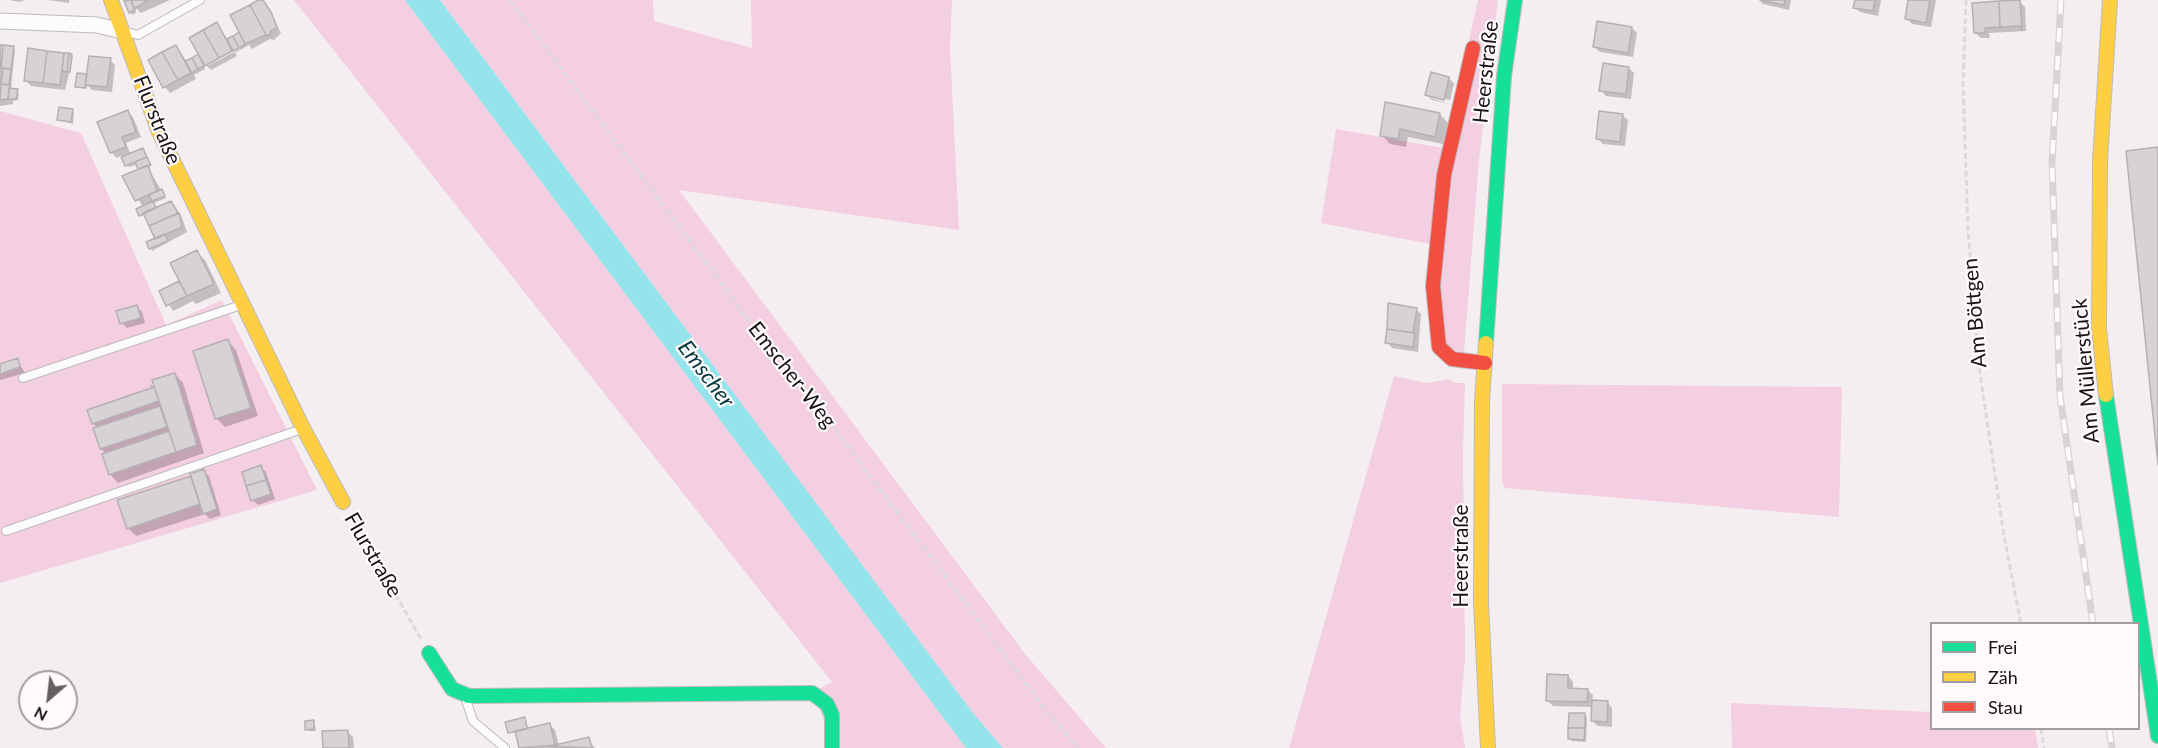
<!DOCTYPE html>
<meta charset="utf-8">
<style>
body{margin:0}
#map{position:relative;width:2158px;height:748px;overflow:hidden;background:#f4eef1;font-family:Lato,sans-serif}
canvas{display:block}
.legend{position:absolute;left:1930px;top:622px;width:210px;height:108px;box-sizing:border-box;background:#fffafc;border:2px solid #a29ea0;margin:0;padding:8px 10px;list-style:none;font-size:18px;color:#171315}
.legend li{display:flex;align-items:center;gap:12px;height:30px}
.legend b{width:30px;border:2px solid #a29ea0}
.north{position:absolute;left:18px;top:670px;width:60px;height:60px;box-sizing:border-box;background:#fffafc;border:2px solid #a29ea0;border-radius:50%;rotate:208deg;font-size:16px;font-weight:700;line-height:24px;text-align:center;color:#171315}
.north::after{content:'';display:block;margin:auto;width:21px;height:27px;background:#646062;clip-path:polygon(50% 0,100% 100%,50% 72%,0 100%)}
</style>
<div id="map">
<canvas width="2158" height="748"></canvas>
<ul class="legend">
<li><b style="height:8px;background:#16e098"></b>Frei</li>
<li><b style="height:8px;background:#ffcf43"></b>Zäh</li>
<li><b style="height:8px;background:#f24e42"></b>Stau</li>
</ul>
<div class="north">N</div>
</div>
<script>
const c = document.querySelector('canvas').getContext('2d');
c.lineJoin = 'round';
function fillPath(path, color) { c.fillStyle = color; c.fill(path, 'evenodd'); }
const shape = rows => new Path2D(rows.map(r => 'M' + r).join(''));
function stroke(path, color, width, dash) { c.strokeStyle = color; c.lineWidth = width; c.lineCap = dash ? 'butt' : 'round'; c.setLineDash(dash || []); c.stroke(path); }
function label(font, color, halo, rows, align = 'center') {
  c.font = font + ' Lato,sans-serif'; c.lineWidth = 4.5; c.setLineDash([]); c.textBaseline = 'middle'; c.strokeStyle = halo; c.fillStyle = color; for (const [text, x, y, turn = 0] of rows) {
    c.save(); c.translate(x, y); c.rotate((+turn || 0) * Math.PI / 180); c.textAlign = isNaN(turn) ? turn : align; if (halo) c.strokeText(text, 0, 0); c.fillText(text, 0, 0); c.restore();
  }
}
fillPath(shape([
 [294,0,405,0,966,748,834,748,813,692,832,682],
 [440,0,653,0,654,21,752,48,751,0,952,0,950,48,959,230,679,190,1025,654,1106,748,1003,748,973,713],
 [1478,0,1498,0,1479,160,1464,353,1452,349,1443,340,1439,269,1469,40],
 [0,111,81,133,166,325,222,300,317,490,0,583],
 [1336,129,1443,148,1430,244,1321,223],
 [1394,376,1427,383,1449,379,1455,383,1465,383,1463,454,1465,657,1460,716,1465,748,1289,748],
 [1502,384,1842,387,1839,517,1505,488,1502,481],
 [1731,703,1931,712,1932,728,2035,729,2038,748,1732,748]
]), '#f4cee1');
fillPath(shape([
 [405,0,440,0,973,713,1003,748,966,748]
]), '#95e4eb');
fillPath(shape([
 [10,0,26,0,19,2],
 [47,0,69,0,69,3],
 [130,0,134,4,132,0,170,0,141,13,134,6,136,13,132,15,126,2],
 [1759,0,1791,0,1789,10,1763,4],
 [1856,0,1881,0,1878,16,1860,12,1855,7],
 [1910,0,1936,0,1931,27,1912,24,1906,18],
 [2020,2,2025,7,2026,31,1989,33,1990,38,1981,38,1975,33],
 [267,6,281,33,274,40,270,39,252,49,249,45,235,53,237,56,211,70,207,66,240,49,238,46,205,65,202,62,205,69,194,75,196,79,170,93,165,87,150,60,176,46,187,62,197,56,203,62,217,24,228,40,238,34],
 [1632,28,1637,33,1633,57,1600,52,1595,47],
 [0,46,15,50,11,88,19,93,18,100,13,101,13,104,0,106,0,92,3,92,3,86,0,85],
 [29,50,73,57,65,90,31,86,26,80],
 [110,60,115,65,112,92,92,90,87,85,87,89,77,86,86,75],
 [1629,68,1634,73,1631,99,1606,96,1601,90],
 [1449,78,1454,84,1450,100,1431,95,1431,98,1449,104,1432,100,1427,95],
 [1386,104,1440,114,1448,123,1443,144,1408,137,1406,147,1390,144,1382,135],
 [72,110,74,113,73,124,59,120],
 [127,112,133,117,141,137,126,143,131,155,143,150,149,162,129,167,122,155,117,158,111,152],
 [1622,115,1628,120,1625,146,1603,144,1597,138],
 [151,165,148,168,166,198,154,203,156,209,170,203,181,215,187,232,152,251,148,243,156,240,146,216,140,215,143,207,124,177],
 [196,252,205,260,221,293,196,304,193,301,173,311,161,292,178,283,183,288],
 [137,307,142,312,145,323,127,328,122,323],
 [1416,309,1421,314,1418,352,1392,348,1387,342],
 [228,341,236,350,258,416,225,427,217,419,195,352],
 [17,360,25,373,0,380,0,365],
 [175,374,183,383,204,453,118,483,110,474,107,454,101,449,95,429,98,428,93,423,152,389,150,384,157,390],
 [261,467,266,472,275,499,258,505,253,500],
 [203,471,209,476,221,515,210,519,205,514,136,536,128,528],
 [1568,676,1573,682,1573,690,1587,690,1593,695,1592,702,1607,702,1612,708,1612,727,1598,726,1592,721,1593,707,1553,706,1548,701],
 [1585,715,1587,717,1586,742,1572,741,1569,739],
 [525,719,529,730,550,725,555,730,559,746,588,739,595,748,521,748,517,733,511,734,517,733],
 [314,722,316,731,309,731,307,729],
 [348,732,353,737,354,748,324,748]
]), '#0003');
const building = shape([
 [131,0,135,10,129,13,124,1,131,0],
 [131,0,148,0,134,9,131,0],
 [258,0,263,0,271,12,277,27,271,31,269,36,266,35,250,5,258,0],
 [1760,0,1785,0,1784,5,1760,0],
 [1855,0,1875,0,1873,11,1853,8,1855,0],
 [1908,0,1930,0,1926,23,1905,19,1908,0],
 [2020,0,2022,30,2020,26,2000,27,1999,1,2020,0],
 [1999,1,2000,27,1985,28,1985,33,1974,33,1972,3,1999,1],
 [250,5,266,35,245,44,230,15,250,5],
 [1597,21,1632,27,1628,53,1593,47,1597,21],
 [217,22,232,51,219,58,203,30,217,22],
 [203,30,219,58,205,66,189,38,203,30],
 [239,32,245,44,239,48,233,36,239,32],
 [233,36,239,48,233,51,227,39,233,36],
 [0,45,3,45,1,68,0,68,0,45],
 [3,45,14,46,11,69,1,68,3,45],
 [176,45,191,73,178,80,162,52,176,45],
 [28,48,47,51,43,83,24,81,28,48],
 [47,51,64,53,60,85,43,83,47,51],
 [162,52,178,80,163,88,148,60,162,52],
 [64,53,69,53,67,72,62,71,64,53],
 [69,53,72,54,70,72,67,72,69,53],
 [198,54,204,66,198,69,192,58,198,54],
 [89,56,111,58,107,87,85,85,89,56],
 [192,58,198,69,192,73,185,61,192,58],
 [1603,63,1629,67,1626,94,1599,91,1603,63],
 [3,68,11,69,9,85,1,84,3,68],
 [1431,72,1449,77,1444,100,1425,95,1431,72],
 [77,73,87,74,85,88,75,87,77,73],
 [1,84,10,85,8,99,0,100,1,84],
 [9,88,18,89,16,99,8,99,9,88],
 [1385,102,1440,113,1435,137,1400,129,1398,139,1380,136,1385,102],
 [59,107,73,109,71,122,57,120,59,107],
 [128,110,136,132,122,137,126,147,110,153,97,122,128,110],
 [1599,111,1623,114,1620,142,1596,139,1599,111],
 [2158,147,2158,465,2126,151,2158,147],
 [143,148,147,157,125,166,121,157,143,148],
 [147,157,151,165,138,169,135,162,147,157],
 [148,165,157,191,135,201,122,176,148,165],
 [162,189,165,196,152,201,149,195,162,189],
 [153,201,156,208,139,216,136,209,153,201],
 [171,201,178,213,149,226,143,213,171,201],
 [179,213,182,227,155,239,149,226,179,213],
 [165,234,168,241,149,249,146,242,165,234],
 [197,250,214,284,187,296,170,263,197,250],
 [179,281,187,296,166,306,159,291,179,281],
 [1388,303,1417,308,1413,333,1387,329,1388,303],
 [137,305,141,318,120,324,116,311,137,305],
 [1387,329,1415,333,1413,347,1385,343,1387,329],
 [228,339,251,408,215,419,193,351,228,339],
 [18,358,20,367,0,374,0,364,18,358],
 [175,373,197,445,176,452,152,380,175,373],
 [154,387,159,401,92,424,87,410,154,387],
 [160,406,167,427,100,449,93,428,160,406],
 [169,431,176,452,109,475,102,454,169,431],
 [261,465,266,480,246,486,242,472,261,465],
 [204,469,217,509,203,514,190,474,204,469],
 [191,476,200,504,127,529,117,500,191,476],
 [266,480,271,494,251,501,246,486,266,480],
 [1547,674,1568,675,1568,688,1588,689,1587,702,1546,701,1547,674],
 [1592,700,1608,701,1607,722,1591,721,1592,700],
 [1569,713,1585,713,1585,728,1568,728,1569,713],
 [525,717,527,729,508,733,505,722,525,717],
 [314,720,314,729,305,730,305,721,314,720],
 [550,723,555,745,519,748,515,731,550,723],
 [1568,728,1585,728,1584,740,1568,739,1568,728],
 [348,730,349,748,323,748,322,731,348,730],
 [589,737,592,748,550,746,555,745,589,737]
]);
fillPath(building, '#d7d2d4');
stroke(building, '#b5b0b3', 1.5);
const lane = shape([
 [127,32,138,35,200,0],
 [23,378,241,305],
 [6,531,302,429],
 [465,697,473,721,505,748]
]);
const street = shape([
 [0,21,97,25,122,31]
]);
const fast = shape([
 [1486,343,1504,76,1515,0],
 [2106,395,2158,736],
 [429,653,452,689,469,696,812,693,827,704,832,715,832,748]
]);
const slow = shape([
 [111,0,159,132,303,428,343,502],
 [1486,343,1482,401,1481,603,1488,748],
 [2106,395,2099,329,2100,161,2110,0]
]);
const jam = shape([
 [1473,48,1444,175,1433,286,1439,347,1452,359,1485,363]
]);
stroke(lane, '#bebabc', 10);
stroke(street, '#bebabc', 17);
stroke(fast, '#bebabc', 16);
stroke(slow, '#bebabc', 16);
stroke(jam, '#bebabc', 16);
stroke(shape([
 [510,0,756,330,772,345,1040,703,1078,748],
 [1966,0,1963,84,1968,230,1980,374,2004,536,2021,624],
 [351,516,421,639],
 [2041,728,2044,748]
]), '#dbd9da', 3, [6, 3]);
stroke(lane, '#fdfcfd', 8);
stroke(street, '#fdfcfd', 15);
stroke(fast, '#16e098', 14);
stroke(slow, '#ffcf43', 14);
stroke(jam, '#f24e42', 14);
const rail = shape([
 [2061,0,2052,163,2060,396,2093,624],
 [2109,728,2112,748]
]);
stroke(rail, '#d7d4d6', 7);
stroke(rail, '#fffafc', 4.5, [14]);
label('21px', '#171315', '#fffafc', [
 ["Heerstraße",1486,72,-84],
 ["Flurstraße",157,120,68],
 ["Am Böttgen",1975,313,-95],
 ["Am Müllerstück",2086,371,-95],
 ["Emscher-Weg",792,375,52],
 ["Flurstraße",373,555,60],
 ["Heerstraße",1461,556,-90]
]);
label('italic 22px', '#00383c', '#fffafc', [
 ["Emscher",706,374,53]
]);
</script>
